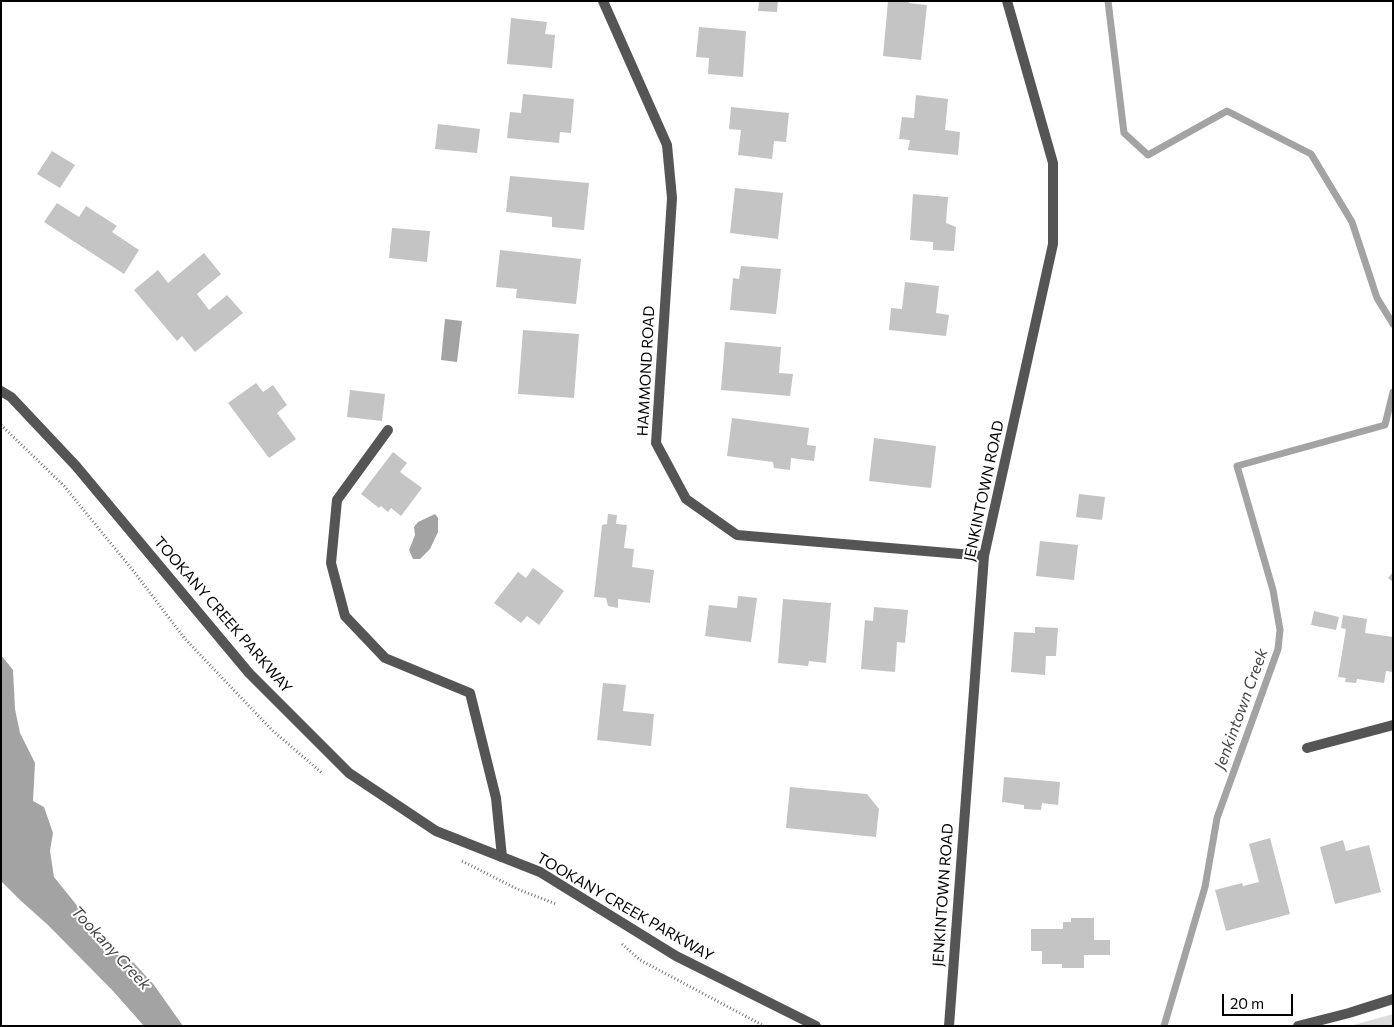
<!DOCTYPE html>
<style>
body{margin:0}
#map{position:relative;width:1394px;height:1027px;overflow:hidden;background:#fff;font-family:Commissioner,sans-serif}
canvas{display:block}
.frame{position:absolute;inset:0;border:2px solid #000;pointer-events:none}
.scale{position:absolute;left:1222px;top:994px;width:71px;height:22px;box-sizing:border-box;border:2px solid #000;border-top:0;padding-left:6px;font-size:15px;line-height:18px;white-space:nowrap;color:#000;-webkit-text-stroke:4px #fff;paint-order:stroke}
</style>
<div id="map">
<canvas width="1394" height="1027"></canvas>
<div class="frame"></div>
<div class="scale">20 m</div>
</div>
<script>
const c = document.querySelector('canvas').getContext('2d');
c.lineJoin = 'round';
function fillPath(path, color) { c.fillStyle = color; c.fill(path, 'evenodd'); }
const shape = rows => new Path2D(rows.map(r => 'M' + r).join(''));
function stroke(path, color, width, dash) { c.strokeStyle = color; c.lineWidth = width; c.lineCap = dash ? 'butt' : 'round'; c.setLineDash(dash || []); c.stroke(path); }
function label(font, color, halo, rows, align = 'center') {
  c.font = font + ' Commissioner,sans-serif'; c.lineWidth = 4; c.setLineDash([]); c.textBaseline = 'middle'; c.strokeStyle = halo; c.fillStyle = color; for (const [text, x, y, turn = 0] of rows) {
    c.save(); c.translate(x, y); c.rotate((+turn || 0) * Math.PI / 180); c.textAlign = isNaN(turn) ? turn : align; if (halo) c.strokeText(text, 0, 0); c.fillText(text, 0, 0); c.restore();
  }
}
fillPath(shape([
 [1393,1014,1393,1026,1350,1026]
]), '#dcdcdc');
fillPath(shape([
 [445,319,462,321,457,362,441,360],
 [435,514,438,518,438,532,430,549,420,559,413,559,409,550,415,535,414,527,418,522],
 [1,655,13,670,15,709,20,733,35,763,33,801,44,807,53,833,50,851,54,877,75,903,97,936,117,954,134,963,154,985,183,1026,144,1026,113,991,48,925,20,900,1,881]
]), '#a3a3a3');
stroke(shape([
 [1108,1,1124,133,1148,155,1227,111,1311,154,1352,222,1377,298,1393,324],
 [1164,1026,1205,887,1217,818,1278,649,1280,630,1273,590,1237,466,1385,425,1393,392]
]), '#a3a3a3', 7);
fillPath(shape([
 [759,1,778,1,777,12,758,11],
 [888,1,909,1,909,3,927,5,921,60,883,56],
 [511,18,547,22,545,34,555,35,552,68,507,64],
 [699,27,746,31,743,77,708,74,709,58,696,57],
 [523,94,574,99,571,133,560,132,559,143,507,138,510,112,521,113],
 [916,95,948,99,945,130,960,132,958,155,908,150,910,140,899,139,902,117,914,118],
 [731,107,789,113,786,142,774,141,772,159,738,155,741,130,729,129],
 [438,124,480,129,477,153,435,149],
 [52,151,75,165,60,188,37,174],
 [510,176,589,183,584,230,552,227,552,217,506,212],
 [735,188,783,193,778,239,730,233],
 [913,194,948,197,946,223,956,227,954,251,933,250,933,242,910,240],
 [57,203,79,217,86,206,117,226,112,232,139,250,124,274,44,222],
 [392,228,430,231,427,262,389,258],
 [500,250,581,259,576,304,516,298,517,289,496,287],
 [204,253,221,274,197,294,209,310,227,295,243,313,195,352,182,336,177,341,134,290,158,270,168,283],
 [741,266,781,269,776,314,730,310,733,278,739,279],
 [905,282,939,286,936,313,949,315,946,336,889,330,891,308,902,309],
 [523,330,579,334,574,398,518,394],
 [725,342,781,347,779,373,793,374,790,396,721,390],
 [256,383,263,392,273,385,287,405,277,413,296,439,269,458,228,403],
 [350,390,385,394,382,421,347,417],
 [732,418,809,428,807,445,816,446,814,461,791,458,790,470,774,468,773,462,727,456],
 [874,438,936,446,931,488,869,481],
 [393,452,407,463,400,472,422,488,401,516,391,508,388,512,381,506,379,508,361,494],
 [1079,494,1105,497,1102,520,1076,517],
 [608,514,617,515,616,524,627,525,624,548,634,549,632,567,654,570,650,603,618,599,618,608,608,606,606,598,594,597,602,525,607,524],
 [1040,541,1078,545,1074,580,1036,576],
 [533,568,564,591,539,625,527,616,521,623,494,603,518,572,526,578],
 [1393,572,1393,582,1388,578],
 [738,596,757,598,751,642,705,636,709,605,737,608],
 [783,599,831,603,826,663,809,661,808,666,778,663],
 [874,607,908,610,905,643,897,642,895,672,861,669,865,620,873,621],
 [1314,611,1339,617,1336,630,1311,625],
 [1343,615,1367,619,1365,633,1393,637,1393,672,1386,671,1384,683,1357,679,1356,683,1345,682,1346,678,1338,677,1346,629,1341,628],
 [1035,627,1058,628,1056,656,1046,656,1045,675,1011,672,1014,632,1035,633],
 [603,683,626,685,623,711,654,714,651,746,597,740],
 [1004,777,1060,782,1058,805,1042,803,1041,810,1024,809,1024,805,1002,802],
 [790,787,867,794,879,809,876,837,786,828],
 [1270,838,1290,914,1226,931,1215,890,1242,883,1243,886,1259,882,1249,844],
 [1343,840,1346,851,1369,845,1381,892,1335,904,1320,847],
 [1071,918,1094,918,1094,940,1110,940,1110,955,1084,955,1084,968,1062,968,1062,964,1042,964,1042,951,1031,951,1031,929,1063,929,1063,922,1071,922]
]), '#c4c4c4');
stroke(shape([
 [1,425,64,486,135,573,185,639,272,730,323,774],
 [462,861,517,889,556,904],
 [622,944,640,960,764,1026]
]), '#777', 3, [1, 2.5]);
stroke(shape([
 [388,430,337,500,331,563,345,616,385,658,470,693,496,798,502,857]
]), '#555', 10);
stroke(shape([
 [603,1,667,145,672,198,656,443,686,499,737,535,984,556],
 [1307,748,1393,725],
 [949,1026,984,556,1053,244,1053,163,1007,1]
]), '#555', 10);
stroke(shape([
 [1,391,11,397,76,466,249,673,349,773,436,831,540,872,676,956,816,1026],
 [1298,1026,1349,1013,1393,999]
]), '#555', 10);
label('15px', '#000', '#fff', [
 ["HAMMOND ROAD",646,371,-87],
 ["JENKINTOWN ROAD",984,491,-78],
 ["TOOKANY CREEK PARKWAY",223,615,49],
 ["JENKINTOWN ROAD",943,895,-86],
 ["TOOKANY CREEK PARKWAY",625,907,30]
]);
label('italic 16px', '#444', '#fff', [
 ["Jenkintown Creek",1241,709,-70],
 ["Tookany Creek",111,948,47]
]);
</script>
